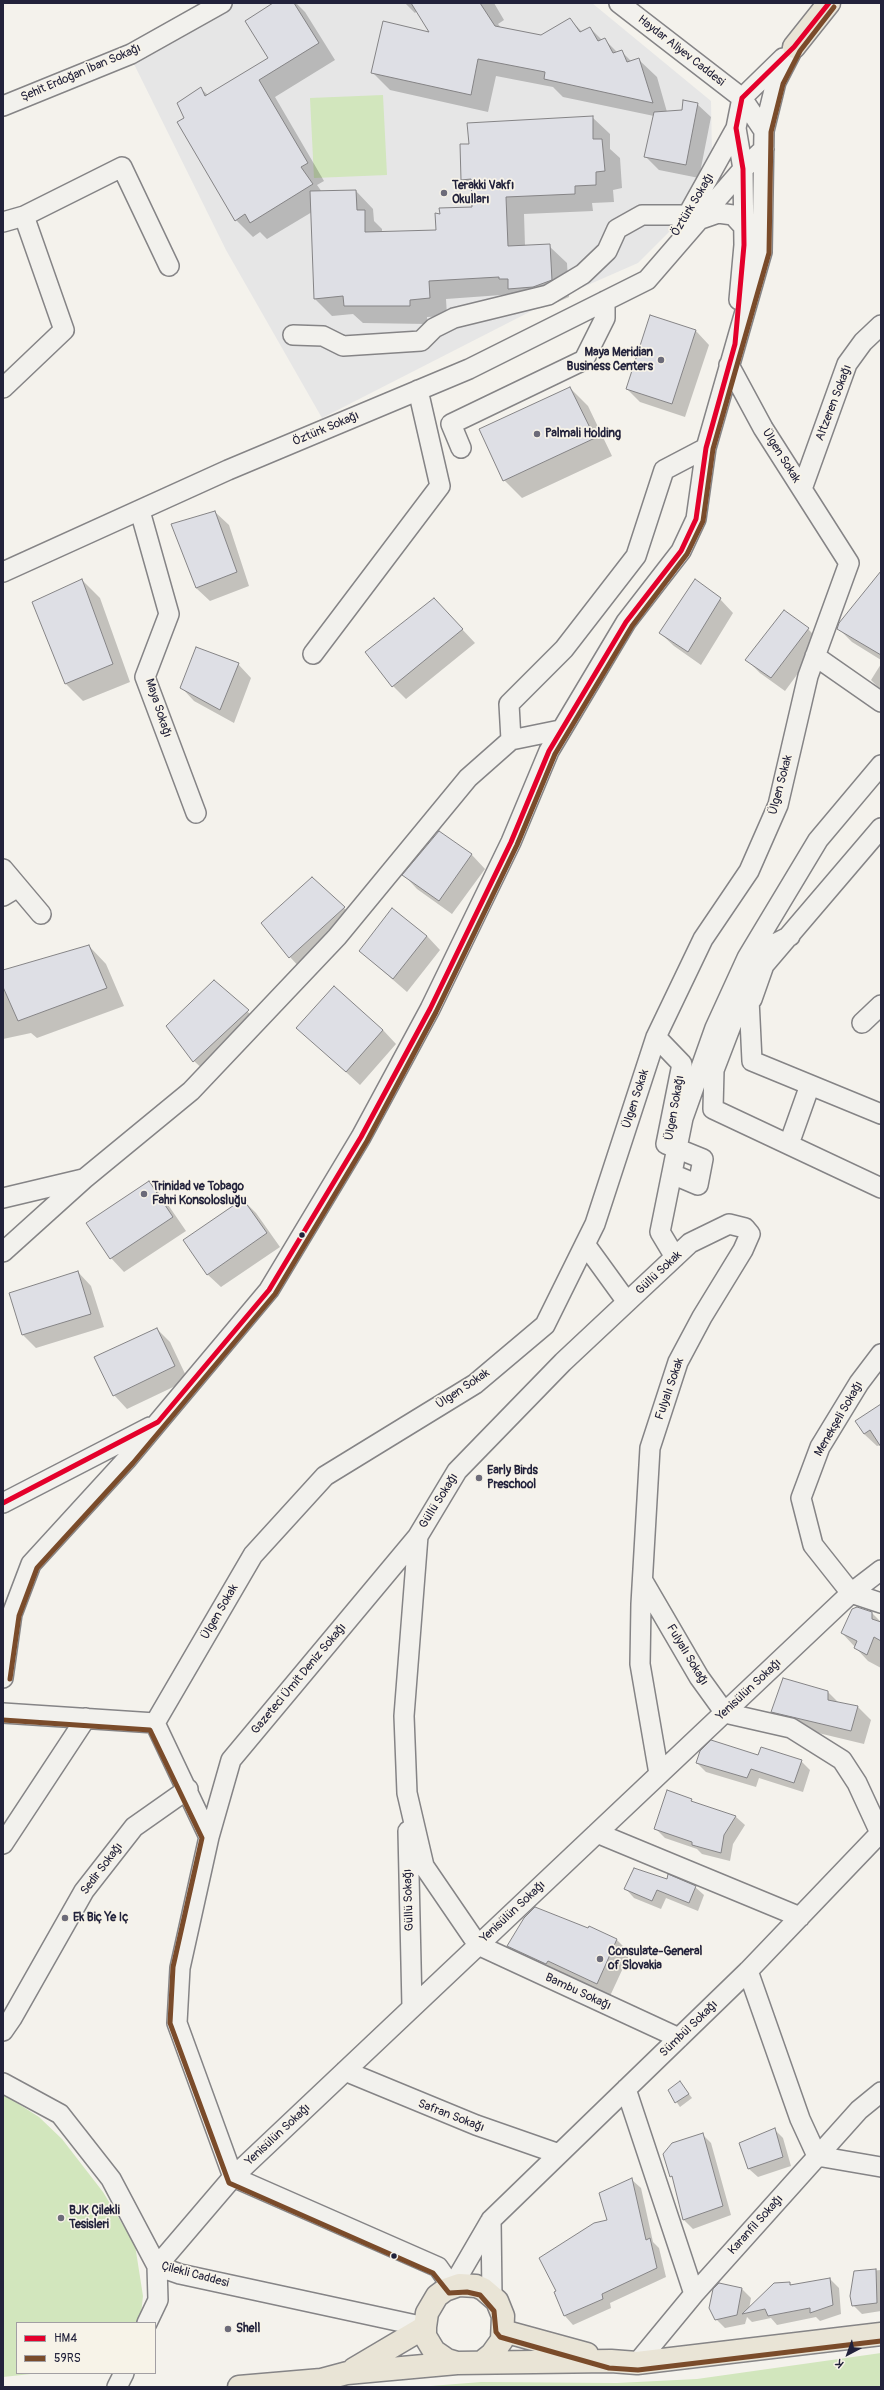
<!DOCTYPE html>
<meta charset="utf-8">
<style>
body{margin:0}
#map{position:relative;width:884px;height:2390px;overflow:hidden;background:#f4f2ec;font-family:Pangolin,sans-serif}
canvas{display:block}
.frame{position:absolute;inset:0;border:4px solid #22223b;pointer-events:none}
.legend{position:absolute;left:16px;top:2322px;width:140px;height:52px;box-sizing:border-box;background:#f7f3e8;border:1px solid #a29fa3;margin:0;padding:5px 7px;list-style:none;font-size:12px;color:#22223b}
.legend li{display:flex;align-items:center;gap:8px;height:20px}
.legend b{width:20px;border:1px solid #a29fa3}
.north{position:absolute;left:828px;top:2334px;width:40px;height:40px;-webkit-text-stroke:3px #f7f3e8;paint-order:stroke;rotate:221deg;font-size:11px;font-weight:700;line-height:16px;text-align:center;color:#22223b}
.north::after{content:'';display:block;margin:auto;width:14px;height:18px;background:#22223b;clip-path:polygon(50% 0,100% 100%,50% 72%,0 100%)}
</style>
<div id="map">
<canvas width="884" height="2390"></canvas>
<div class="frame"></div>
<ul class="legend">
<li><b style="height:5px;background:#e4002b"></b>HM4</li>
<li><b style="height:5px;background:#7a4b2a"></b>59RS</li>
</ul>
<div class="north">K</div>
</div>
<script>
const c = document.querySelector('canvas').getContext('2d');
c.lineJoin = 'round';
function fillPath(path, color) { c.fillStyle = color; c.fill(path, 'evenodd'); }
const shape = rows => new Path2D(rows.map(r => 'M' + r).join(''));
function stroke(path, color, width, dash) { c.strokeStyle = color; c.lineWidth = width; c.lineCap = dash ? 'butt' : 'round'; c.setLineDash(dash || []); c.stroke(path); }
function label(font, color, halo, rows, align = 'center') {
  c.font = font + ' Pangolin,sans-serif'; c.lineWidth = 3.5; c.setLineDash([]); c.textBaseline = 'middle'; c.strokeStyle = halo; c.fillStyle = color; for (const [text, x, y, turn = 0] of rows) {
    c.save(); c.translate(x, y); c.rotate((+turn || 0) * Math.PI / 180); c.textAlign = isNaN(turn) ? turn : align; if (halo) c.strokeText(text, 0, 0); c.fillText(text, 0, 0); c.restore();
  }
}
fillPath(shape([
 [225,3,592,3,711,101,712,156,671,230,638,263,549,302,322,418,226,250,132,60]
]), '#e6e6e6');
fillPath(shape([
 [383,95,387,175,314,178,310,98],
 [3,2094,39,2117,62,2139,103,2192,135,2245,143,2296,140,2323,17,2323,17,2373,40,2373,3,2377],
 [881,2353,881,2387,418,2387,481,2382,617,2383,697,2379]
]), '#d2e6bd');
fillPath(shape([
 [275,3,296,3,305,12,335,60,275,97,324,181,317,185,322,192,356,191,373,209,374,221,382,229,382,232,437,231,441,215,473,208,473,190,462,179,470,145,592,117,610,134,610,149,620,158,622,188,613,190,614,202,592,203,593,211,524,214,525,246,549,246,567,263,569,297,551,305,527,306,515,294,446,299,447,316,427,317,428,324,363,323,353,314,332,316,315,299,312,212,267,239,260,232,253,237,236,220,186,118,201,89,208,95,269,58],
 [405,3,494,3,504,20,498,24,502,29,541,36,570,19,582,32,590,28,602,40,604,39,618,53,621,51,632,62,639,60,657,77,667,112,683,111,697,104,711,117,699,178,659,170,645,156,654,116,563,97,553,87,496,76,488,112,390,90,372,72,431,33,417,11,415,13],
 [651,316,696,331,709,345,685,417,640,402,627,389],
 [570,388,588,406,612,456,522,498,504,480],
 [215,512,229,525,249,586,210,601,196,588],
 [82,580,100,598,130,682,83,701,66,684],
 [881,581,881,660,852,642,838,628],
 [720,599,733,613,701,665,674,646,660,633],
 [447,613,475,643,406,699,393,686],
 [808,629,821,642,785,691,760,673,747,660],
 [238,664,251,678,234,723,194,701,181,687],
 [881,664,881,690,871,680],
 [439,832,472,855,485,869,452,914,417,889,404,875],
 [344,908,357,921,303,971,290,957],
 [427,936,440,950,407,992,360,951],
 [89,946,106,964,124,1006,37,1038,31,1033,3,1039,3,971],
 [214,981,261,1024,208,1074,194,1061,168,1026],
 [298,1028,383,1030,396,1044,360,1085],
 [149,1183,162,1196,186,1231,124,1272,111,1258],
 [243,1200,256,1213,280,1247,221,1287,207,1274],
 [78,1272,91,1286,104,1327,36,1348,23,1335],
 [157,1329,170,1342,188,1380,127,1409,114,1395],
 [881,1405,881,1445,877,1446,864,1434],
 [871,1612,881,1622,881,1668,868,1661,842,1633],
 [828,1692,839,1703,858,1707,871,1720,864,1744,785,1725,772,1712],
 [759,1757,801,1761,810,1770,803,1792,759,1778,756,1787,706,1772,697,1763],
 [691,1800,696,1804,736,1817,745,1825,733,1844,730,1861,702,1854,697,1849,665,1838,656,1829],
 [667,1881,695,1887,704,1895,698,1911,666,1898,661,1909,634,1898,626,1889],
 [589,1927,617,1940,630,1953,610,1996,521,1959,508,1946,588,1929],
 [680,2082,692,2098,680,2107,669,2091],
 [775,2130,783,2138,791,2166,758,2177,749,2169],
 [703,2135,711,2143,731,2215,693,2229,684,2220,674,2179,671,2176],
 [632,2180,641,2188,653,2242,659,2248,666,2277,610,2303,611,2308,573,2325,565,2316,556,2293,608,2221],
 [881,2270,881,2311,862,2314,853,2305,855,2272],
 [830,2279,839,2288,841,2314,820,2321,816,2317,777,2325,771,2318,752,2322,747,2317,745,2324,725,2328,716,2319,719,2284,742,2289,751,2298,749,2309,789,2283,792,2285]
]), '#0003');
const building = shape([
 [273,3,294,3,319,43,259,80,308,163,301,167,313,184,250,223,245,214,235,221,177,122,184,118,177,103,201,87,205,96,268,58,245,21,273,3],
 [411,3,480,3,495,26,541,35,570,18,580,32,590,27,598,41,605,38,613,53,622,50,627,62,639,58,653,103,544,79,545,72,478,59,471,95,371,73,383,21,429,32,411,3],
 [683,100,698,103,686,165,644,157,654,112,682,110,683,100],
 [593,116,593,139,602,139,605,171,596,172,596,185,575,186,575,194,506,197,508,246,550,244,552,280,533,287,508,289,508,279,499,279,499,277,429,281,430,298,410,300,410,306,344,306,343,296,314,299,310,191,356,190,357,210,365,210,365,232,436,230,435,213,440,214,439,208,472,207,471,179,461,180,460,144,469,144,467,123,593,116],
 [650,315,696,330,672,404,626,389,650,315],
 [570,387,595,438,503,481,479,429,570,387],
 [215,511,237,572,196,588,171,524,215,511],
 [881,571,881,655,837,629,839,623,881,571],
 [82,579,113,664,65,684,32,602,82,579],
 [695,579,721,598,688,652,659,633,695,579],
 [434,598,463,629,392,687,365,652,434,598],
 [784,610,809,628,771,678,745,660,784,610],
 [196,647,239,663,220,710,180,688,196,647],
 [439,831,472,854,439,901,402,875,439,831],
 [312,877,345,907,289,958,261,923,312,877],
 [392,908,427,936,393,979,359,951,392,908],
 [89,945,107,988,18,1021,3,987,3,970,89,945],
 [214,980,249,1010,193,1062,166,1026,214,980],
 [334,986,383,1030,346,1072,296,1028,334,986],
 [149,1181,173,1217,110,1259,86,1223,149,1181],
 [243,1199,267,1233,207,1275,183,1240,243,1199],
 [78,1271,91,1314,22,1335,9,1293,78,1271],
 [157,1328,175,1366,113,1396,94,1357,157,1328],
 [881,1404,881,1447,870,1430,864,1434,855,1421,881,1404],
 [857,1607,872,1612,872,1619,881,1622,881,1641,874,1637,867,1655,854,1648,857,1641,841,1633,852,1609,857,1607],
 [783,1678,828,1691,828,1700,858,1706,851,1731,771,1712,783,1678],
 [711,1740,758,1755,761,1747,802,1760,794,1783,751,1769,747,1778,696,1763,700,1751,711,1740],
 [667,1790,692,1799,691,1801,736,1816,724,1835,721,1853,692,1845,692,1842,654,1829,667,1790],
 [634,1868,667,1879,668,1874,696,1886,689,1903,657,1890,652,1901,624,1889,634,1868],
 [535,1907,588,1928,589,1926,617,1939,597,1984,548,1961,546,1964,507,1946,524,1918,535,1907],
 [680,2081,689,2094,675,2103,668,2090,680,2081],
 [775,2128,783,2157,748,2169,739,2143,775,2128],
 [703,2133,723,2206,683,2220,672,2176,670,2177,663,2154,672,2143,703,2133],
 [632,2178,646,2240,650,2238,657,2268,602,2294,603,2299,564,2316,554,2292,556,2291,539,2258,594,2223,607,2220,599,2193,632,2178],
 [876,2269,877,2303,852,2306,850,2296,854,2271,876,2269],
 [830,2278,833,2305,810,2313,810,2308,768,2316,765,2309,742,2314,774,2283,790,2282,790,2285,830,2278],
 [719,2283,742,2288,737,2315,715,2320,709,2308,713,2289,719,2283]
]);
fillPath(building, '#dedfe5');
stroke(building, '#858486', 1);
const minor = shape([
 [619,3,742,98,764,131],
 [3,106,131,54,222,3],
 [24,216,122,167,169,266],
 [698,220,718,213,733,215,744,227],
 [3,222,24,216,64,330,3,388],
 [682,225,736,128],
 [739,300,744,245,743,169,736,128,742,98,783,58],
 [293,335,323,336,343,346,421,341,434,328,454,318,548,295,583,274,607,251,617,229,642,215,688,215],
 [461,448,451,424,584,360,605,318,605,301],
 [802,489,847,364,863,342,881,325],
 [140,511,169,614,145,677,196,813],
 [3,572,228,470,469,369,647,280,743,169,764,149],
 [313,654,440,486,418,390],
 [815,656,881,702],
 [511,740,509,704,564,649,636,556,664,470,706,448],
 [3,869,41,914],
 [3,896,18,887],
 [790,936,747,958,818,840,881,765],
 [742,997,714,1070,713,1109,881,1188],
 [752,999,764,965,881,828],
 [862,1023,881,1005],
 [656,1037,682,1064,666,1144,703,1159,698,1185,672,1174],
 [789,1144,810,1085],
 [3,1198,83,1179],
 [585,1244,627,1302],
 [3,1252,84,1179,191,1091,337,937,468,778,511,740,560,730],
 [675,1257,660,1232,683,1118,715,1028,747,958,752,1061,881,1114],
 [881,1354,859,1383,820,1447,801,1498,813,1545,851,1593,881,1603],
 [3,1503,150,1427],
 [643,1581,699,1677,725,1713,791,1728,842,1760,857,1783,881,1835],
 [3,1678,12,1614,31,1564,128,1458,269,1290,361,1137,430,1009,511,842,549,751,626,622,681,551,696,519,706,448,762,252,764,131,776,82,794,47],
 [3,1713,155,1723],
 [155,1723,253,1555,325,1476,475,1384,545,1325,595,1224,656,1037,703,939,749,871,778,805,808,676,849,563,763,428,729,365],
 [155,1723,209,1837],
 [659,1774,640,1664,641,1604,650,1448,678,1362,702,1317,743,1250,750,1234,745,1228,729,1224,690,1243,563,1362,457,1471,418,1536,404,1716,407,1793,424,1866,478,1945,679,2038],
 [408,1831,412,2007],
 [597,1833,800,1917],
 [3,1844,86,1718],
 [748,1971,800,2119,817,2156,881,2167],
 [3,2031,12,2018,84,1891,134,1827,188,1789],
 [345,2071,476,2125,559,2154],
 [3,2083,60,2114,111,2179,157,2266,180,2274,425,2327],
 [626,2089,694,2294],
 [233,2177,438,2267,452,2287,491,2220,748,1971,881,1832],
 [233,2177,177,2023,180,1968,209,1837,231,1760,418,1536],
 [491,2220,492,2296],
 [157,2266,233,2177,851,1593,881,1570],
 [147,2323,158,2300,157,2266],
 [637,2363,694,2294,859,2110,881,2092],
 [117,2387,124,2373]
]);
const major = shape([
 [794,47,829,3],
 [503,2331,587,2354],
 [457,2363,447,2360,434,2351,425,2336,425,2327,427,2313,437,2296,445,2290,459,2285,476,2286,483,2289,497,2301,503,2316,502,2340,492,2354,482,2362],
 [354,2369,425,2327],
 [239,2387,321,2380,347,2373,457,2363,611,2361,637,2363,881,2334]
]);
stroke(minor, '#858486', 22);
stroke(major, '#858486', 25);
stroke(minor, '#f2f1ed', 19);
stroke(major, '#e9e4d6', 22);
stroke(shape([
 [3,1503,158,1422,269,1290,361,1137,430,1009,511,842,549,751,626,622,681,551,696,519,706,448,735,344,744,245,743,169,736,128,742,98,794,47,829,3]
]), '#e4002b', 5);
stroke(shape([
 [10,1679,19,1616,37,1568,133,1463,275,1294,367,1141,436,1012,517,845,555,754,632,626,687,554,703,521,713,449,769,253,771,132,783,84,800,51,834,7],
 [3,1720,150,1730,202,1838,173,1967,170,2023,229,2183,433,2273,449,2293,467,2292,480,2295,494,2311,496,2332,500,2337,609,2368,638,2370,881,2341]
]), '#7a4b2a', 5);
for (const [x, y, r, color] of [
 [444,193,4,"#6c6b79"],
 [661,360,4,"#6c6b79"],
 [537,434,4,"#6c6b79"],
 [144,1194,4,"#6c6b79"],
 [302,1235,3.5,"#22223b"],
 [479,1478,4,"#6c6b79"],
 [65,1918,4,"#6c6b79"],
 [600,1959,4,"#6c6b79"],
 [61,2218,4,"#6c6b79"],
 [394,2256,3.5,"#22223b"],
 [228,2329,4,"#6c6b79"]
]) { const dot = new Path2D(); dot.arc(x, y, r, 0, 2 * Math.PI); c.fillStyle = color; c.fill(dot); stroke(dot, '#f7f3e8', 1.5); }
label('12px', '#22223b', '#f7f3e8', [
 ["Haydar Aliyev Caddesi",681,51,38],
 ["Şehit Erdoğan İban Sokağı",81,73,-23],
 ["Öztürk Sokağı",693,205,-59],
 ["Altzeren Sokağı",834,403,-69],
 ["Öztürk Sokağı",326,429,-23],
 ["Ülgen Sokak",781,456,58],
 ["Maya Sokağı",158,708,72],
 ["Ülgen Sokak",781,785,-75],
 ["Ülgen Sokak",636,1099,-72],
 ["Ülgen Sokağı",675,1108,-80],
 ["Güllü Sokak",659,1273,-43],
 ["Ülgen Sokak",463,1389,-34],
 ["Fulyalı Sokak",670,1389,-71],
 ["Menekşeli Sokağı",839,1419,-60],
 ["Güllü Sokağı",439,1501,-58],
 ["Ülgen Sokak",220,1612,-60],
 ["Fulyalı Sokağı",687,1655,59],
 ["Gazeteci Ümit Deniz Sokağı",299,1679,-50],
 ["Yenisülün Sokağı",749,1690,-43],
 ["Sedir Sokağı",102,1869,-53],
 ["Güllü Sokağı",409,1900,-92],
 ["Yenisülün Sokağı",513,1912,-43],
 ["Bambu Sokağı",578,1992,25],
 ["Sümbül Sokağı",689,2029,-44],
 ["Safran Sokağı",451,2116,21],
 ["Yenisülün Sokağı",278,2135,-43],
 ["Karanfil Sokağı",756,2225,-48],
 ["Çilekli Caddesi",195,2275,15]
]);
label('bold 12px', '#22223b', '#f7f3e8', [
 ["Terakki Vakfı",452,186],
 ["Okulları",452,200],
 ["Maya Meridian",653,353,"right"],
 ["Business Centers",653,367,"right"],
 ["Palmali Holding",545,434],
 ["Trinidad ve Tobago",152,1187],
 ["Fahri Konsolosluğu",152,1201],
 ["Early Birds",487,1471],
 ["Preschool",487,1485],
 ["Ek Biç Ye Iç",73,1918],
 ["Consulate-General",608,1952],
 ["of Slovakia",608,1966],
 ["BJK Çilekli",69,2211],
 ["Tesisleri",69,2225],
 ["Shell",236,2329]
], 'left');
</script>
